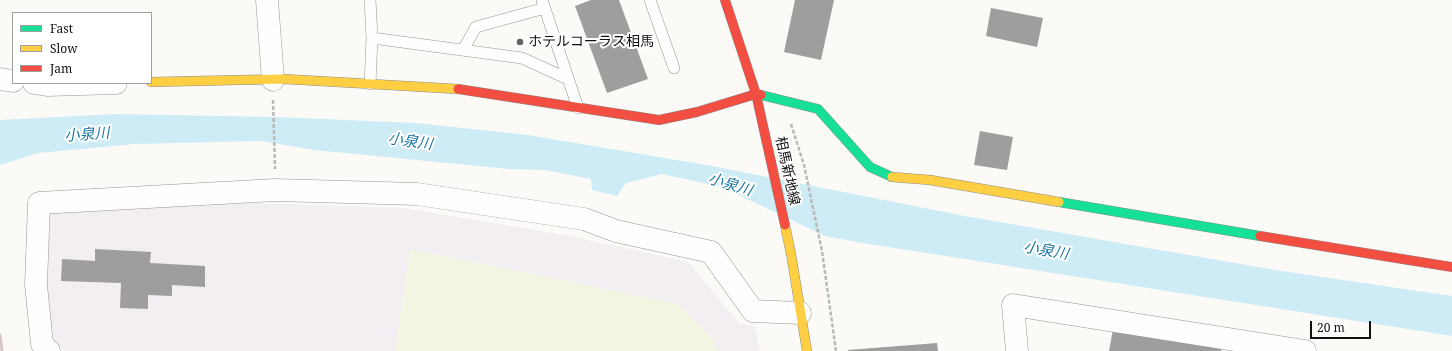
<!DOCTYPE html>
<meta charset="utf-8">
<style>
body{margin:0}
#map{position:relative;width:1452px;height:351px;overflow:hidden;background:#fcfaf7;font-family:"Noto Serif",serif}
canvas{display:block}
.legend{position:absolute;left:12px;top:12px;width:140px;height:72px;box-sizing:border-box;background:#fff;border:1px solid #9f9f9f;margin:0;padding:5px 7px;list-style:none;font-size:12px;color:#101010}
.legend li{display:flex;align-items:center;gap:8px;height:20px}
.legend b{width:20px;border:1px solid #9f9f9f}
.scale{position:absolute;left:1310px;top:321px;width:61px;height:18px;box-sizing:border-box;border:2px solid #101010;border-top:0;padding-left:5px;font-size:12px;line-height:14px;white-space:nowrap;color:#101010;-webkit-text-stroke:3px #fff;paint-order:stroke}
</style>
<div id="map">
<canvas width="1452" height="351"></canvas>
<ul class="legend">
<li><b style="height:5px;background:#16e098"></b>Fast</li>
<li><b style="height:5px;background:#ffcf43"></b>Slow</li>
<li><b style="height:5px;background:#f24e42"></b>Jam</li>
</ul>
<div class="scale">20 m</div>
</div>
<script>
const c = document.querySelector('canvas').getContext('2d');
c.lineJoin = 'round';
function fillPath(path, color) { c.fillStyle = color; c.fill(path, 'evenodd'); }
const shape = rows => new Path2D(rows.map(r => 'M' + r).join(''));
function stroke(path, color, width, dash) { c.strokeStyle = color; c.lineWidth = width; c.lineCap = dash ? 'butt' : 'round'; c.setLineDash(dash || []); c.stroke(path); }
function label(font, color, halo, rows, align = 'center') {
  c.font = font + ' "Noto Serif","Noto Sans JP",serif'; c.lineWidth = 4; c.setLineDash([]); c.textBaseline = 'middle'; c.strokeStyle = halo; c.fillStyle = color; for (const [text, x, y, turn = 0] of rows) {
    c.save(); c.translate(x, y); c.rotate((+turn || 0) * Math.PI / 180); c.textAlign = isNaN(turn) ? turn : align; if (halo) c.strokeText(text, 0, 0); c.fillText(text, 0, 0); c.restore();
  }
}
fillPath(shape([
 [261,203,403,208,570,236,688,262,739,323,755,327,760,351,66,351,56,342,51,324,47,277,50,213,55,207]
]), '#f3eef2');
fillPath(shape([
 [410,249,677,304,712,338,718,351,395,351]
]), '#f2f5e1');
fillPath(shape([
 [116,114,275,117,416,123,528,135,707,165,965,216,1275,270,1452,296,1452,336,863,243,825,236,722,187,662,174,626,183,617,196,592,190,591,179,545,170,509,169,314,150,262,141,135,144,38,153,0,165,0,120]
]), '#cdecf6');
fillPath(shape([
 [591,0,619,0,648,79,607,93,575,6],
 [795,0,834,0,821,60,784,52],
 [991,8,1043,18,1037,47,986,36],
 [980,131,1013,137,1007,170,974,165],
 [95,249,151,252,150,263,205,266,205,287,172,285,172,296,148,295,148,309,120,308,121,283,61,281,62,259,95,261],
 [1113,329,1222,347,1221,351,1109,351],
 [937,343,938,351,848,351,848,350]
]), '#a09e9c');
const lane = shape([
 [542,0,578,108],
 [650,0,674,68],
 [372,38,522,58,568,79],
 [463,50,476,27,545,8],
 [370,84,372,38,370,0]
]);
const street = shape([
 [267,0,273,80],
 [0,79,13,81],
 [34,83,47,85,116,83],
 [49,351,42,344,36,285,39,203,275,190,417,194,584,219,616,231,711,252,753,311,800,313],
 [1017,351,1013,305,1305,351]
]);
const fast = shape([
 [761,95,818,109,870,167,892,177],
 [1059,202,1260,236]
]);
const slow = shape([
 [151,82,284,79,458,89],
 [892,177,930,180,1059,202],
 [785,225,791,254,807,351]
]);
const jam = shape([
 [725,0,756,94,785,225],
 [458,89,659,120,697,112,756,94,761,95],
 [1260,236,1452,267]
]);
stroke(lane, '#969594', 12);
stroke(street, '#969594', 23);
stroke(fast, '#8d8c8b', 10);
stroke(slow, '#8d8c8b', 10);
stroke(jam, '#8d8c8b', 10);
stroke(shape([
 [273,100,275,169],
 [791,124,804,165,822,251,836,351]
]), '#b9b9b8', 2.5, [4, 2]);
stroke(lane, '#fffefe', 11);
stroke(street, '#fffefe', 22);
stroke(fast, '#16e098', 9);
stroke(slow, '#ffcf43', 9);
stroke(jam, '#f24e42', 9);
stroke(shape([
 [0,335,2,351]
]), '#d8c6c8', 3);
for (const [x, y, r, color] of [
 [520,42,4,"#636261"]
]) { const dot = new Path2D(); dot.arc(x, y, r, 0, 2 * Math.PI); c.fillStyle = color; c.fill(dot); stroke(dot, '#fff', 1.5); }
label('14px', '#101010', '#fff', [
 ["ホテルコーラス相馬",528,42]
], 'left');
label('14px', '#101010', '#fff', [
 ["相馬新地線",787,171,78]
]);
label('italic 15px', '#1a76a1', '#fff', [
 ["小泉川",87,135,-4],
 ["小泉川",410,142,8],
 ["小泉川",730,185,17],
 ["小泉川",1046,251,10]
]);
</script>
